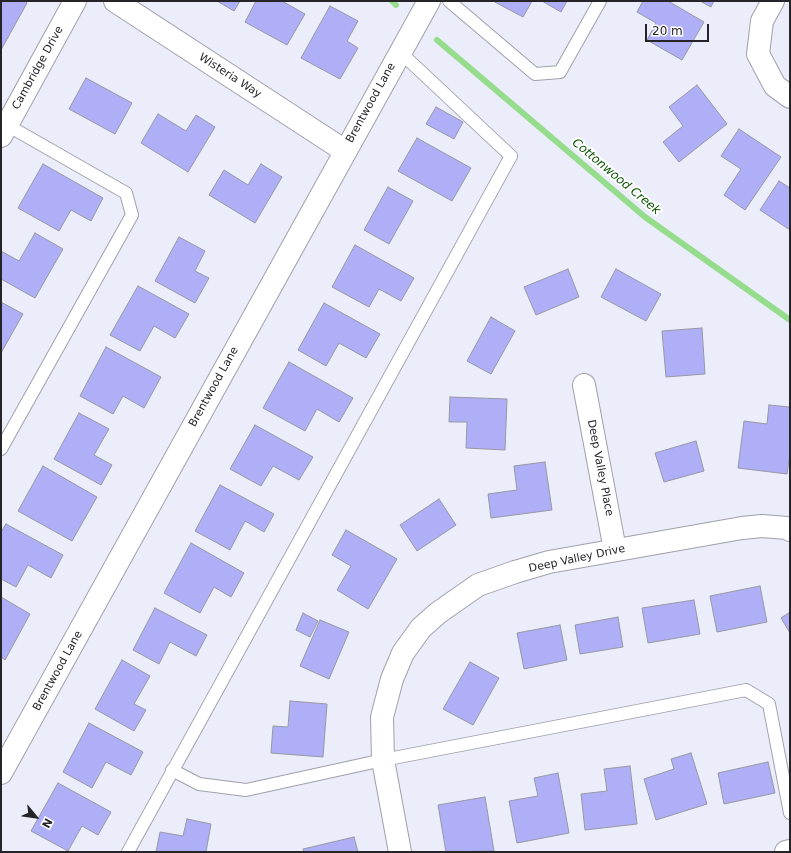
<!DOCTYPE html>
<style>
body{margin:0}
#map{position:relative;width:791px;height:853px;overflow:hidden;background:#ecedfa;font-family:"DejaVu Sans",sans-serif}
canvas{display:block}
.frame{position:absolute;inset:0;border:2px solid #242429;pointer-events:none}
.north{position:absolute;left:16px;top:797px;width:40px;height:40px;-webkit-text-stroke:3px #fff;paint-order:stroke;rotate:119deg;font-size:11px;font-weight:700;line-height:16px;text-align:center;color:#242429}
.north::after{content:'';display:block;margin:auto;width:14px;height:18px;background:#242429;clip-path:polygon(50% 0,100% 100%,50% 72%,0 100%)}
.scale{position:absolute;left:645px;top:24px;width:64px;height:18px;box-sizing:border-box;border:2px solid #242429;border-top:0;padding-left:5px;font-size:12px;line-height:14px;white-space:nowrap;color:#242429;-webkit-text-stroke:3px #fff;paint-order:stroke}
</style>
<div id="map">
<canvas width="791" height="853"></canvas>
<div class="frame"></div>
<div class="north">N</div>
<div class="scale">20 m</div>
</div>
<script>
const c = document.querySelector('canvas').getContext('2d');
c.lineJoin = 'round';
const shape = rows => new Path2D(rows.map(r => 'M' + r).join(''));
function stroke(path, color, width, dash) { c.strokeStyle = color; c.lineWidth = width; c.lineCap = dash ? 'butt' : 'round'; c.setLineDash(dash || []); c.stroke(path); }
function fillPath(path, color) { c.fillStyle = color; c.fill(path, 'evenodd'); }
function label(font, color, halo, rows, align = 'center') {
  c.font = font + ' "DejaVu Sans",sans-serif'; c.lineWidth = 4; c.setLineDash([]); c.textBaseline = 'middle'; c.strokeStyle = halo; c.fillStyle = color; for (const [text, x, y, turn = 0] of rows) {
    c.save(); c.translate(x, y); c.rotate((+turn || 0) * Math.PI / 180); c.textAlign = isNaN(turn) ? turn : align; if (halo) c.strokeText(text, 0, 0); c.fillText(text, 0, 0); c.restore();
  }
}
stroke(shape([
 [392,1,396,5],
 [437,40,645,217,790,320]
]), '#95dc8c', 6);
const building = shape([
 [1,1,25,1,27,3,1,50,1,1],
 [217,1,240,1,234,11,217,1],
 [256,1,282,1,305,14,287,45,245,22,256,1],
 [493,1,532,1,523,17,493,1],
 [542,1,567,1,561,12,542,1],
 [643,1,668,1,704,22,682,60,647,40,656,23,637,12,643,1],
 [700,1,714,1,711,7,700,1],
 [330,6,358,21,347,41,358,48,340,79,301,58,330,6],
 [86,78,132,103,115,134,69,109,86,78],
 [697,85,727,124,679,162,663,142,683,126,669,107,697,85],
 [436,107,463,122,454,139,426,124,436,107],
 [158,114,186,131,196,115,215,127,188,172,141,143,158,114],
 [739,129,781,157,745,210,724,195,741,169,721,156,739,129],
 [417,138,471,168,452,201,398,171,417,138],
 [43,164,103,198,91,221,71,210,59,231,18,208,43,164],
 [261,164,282,177,255,223,209,195,224,170,248,185,261,164],
 [779,181,790,188,790,230,760,210,779,181],
 [388,187,413,201,389,244,364,230,388,187],
 [35,233,63,249,35,298,1,279,1,251,19,261,35,233],
 [179,237,205,251,195,271,209,278,195,303,155,281,179,237],
 [355,245,414,278,401,301,379,289,369,307,332,287,355,245],
 [568,269,579,297,536,315,524,287,568,269],
 [616,269,661,294,646,321,601,297,616,269],
 [138,286,189,314,175,338,154,326,140,351,110,335,138,286],
 [1,302,23,314,1,353,1,302],
 [324,303,380,334,366,358,339,343,326,366,298,350,324,303],
 [491,317,515,331,491,374,467,361,491,317],
 [702,328,705,374,666,377,662,331,702,328],
 [106,347,161,377,144,408,123,396,113,414,80,396,106,347],
 [289,362,353,398,339,422,317,409,305,431,263,408,289,362],
 [450,397,507,399,505,450,466,448,467,422,449,422,450,397],
 [769,405,790,407,790,454,787,474,738,468,744,421,767,424,769,405],
 [79,413,109,429,94,455,112,465,101,485,54,459,79,413],
 [255,425,313,457,299,480,273,466,261,486,230,469,255,425],
 [696,441,704,471,664,482,655,453,696,441],
 [545,462,552,510,491,518,488,494,517,490,514,466,545,462],
 [43,466,97,497,72,541,18,511,43,466],
 [220,485,274,514,264,532,245,521,230,550,195,531,220,485],
 [439,499,456,525,417,551,400,525,439,499],
 [6,524,63,555,51,578,28,565,16,587,1,579,1,532,6,524],
 [346,530,397,559,368,609,337,590,351,566,332,555,346,530],
 [191,543,244,573,231,597,214,587,200,613,164,593,191,543],
 [760,586,767,622,717,632,710,596,760,586],
 [1,597,30,614,5,660,1,657,1,597],
 [694,600,700,634,648,643,642,608,694,600],
 [155,608,207,635,196,656,170,642,159,664,133,650,155,608],
 [790,612,790,633,781,618,790,612],
 [303,613,318,621,310,637,296,630,303,613],
 [618,617,623,647,580,654,575,625,618,617],
 [320,620,349,632,329,679,300,666,320,620],
 [560,625,567,660,524,669,517,633,560,625],
 [122,660,150,676,134,704,146,710,134,731,95,709,122,660],
 [470,662,499,678,473,725,443,709,470,662],
 [290,701,327,704,323,757,271,753,273,726,288,727,290,701],
 [89,723,143,752,131,775,106,762,92,788,63,772,89,723],
 [691,753,707,804,656,820,644,779,674,769,671,759,691,753],
 [768,762,775,793,724,804,718,773,768,762],
 [630,766,637,824,585,830,581,794,607,791,604,769,630,766],
 [558,773,569,833,517,843,509,801,538,796,534,778,558,773],
 [58,783,111,812,98,835,82,826,68,851,31,831,58,783],
 [485,797,494,851,446,852,438,805,485,797],
 [187,819,211,824,206,852,156,852,160,832,183,836,187,819],
 [354,837,358,852,304,852,303,849,354,837]
]);
fillPath(building, '#afaff8');
stroke(building, '#9797a3', 1);
const lane = shape([
 [449,1,535,74,560,72,600,1],
 [1,449,132,215,126,193,7,125],
 [172,770,199,784,246,790,383,760,746,690,769,704,790,813],
 [128,852,511,156,400,52]
]);
const street = shape([
 [115,1,345,151],
 [773,1,762,21,758,54,775,86,790,97],
 [1,136,75,1],
 [584,385,615,550],
 [1,773,429,1],
 [400,852,383,760,382,717,392,679,403,653,421,628,438,613,478,585,515,572,549,562,742,528,762,526,787,528,790,530]
]);
const secondary = shape([
 [786,852,790,851]
]);
stroke(lane, '#a0a0ad', 14);
stroke(street, '#a0a0ad', 24);
stroke(secondary, '#a0a0ad', 24);
stroke(lane, '#fff', 12);
stroke(street, '#fff', 22);
stroke(secondary, '#fff', 22);
label('11px', '#242429', '#fff', [
 ["Cambridge Drive",38,68,-61],
 ["Wisteria Way",230,76,33],
 ["Brentwood Lane",371,103,-61],
 ["Brentwood Lane",214,387,-61],
 ["Deep Valley Place",600,468,79],
 ["Deep Valley Drive",577,559,-12],
 ["Brentwood Lane",58,671,-61]
]);
label('italic 12px', '#0d5604', '#fff', [
 ["Cottonwood Creek",616,177,40]
]);
</script>
